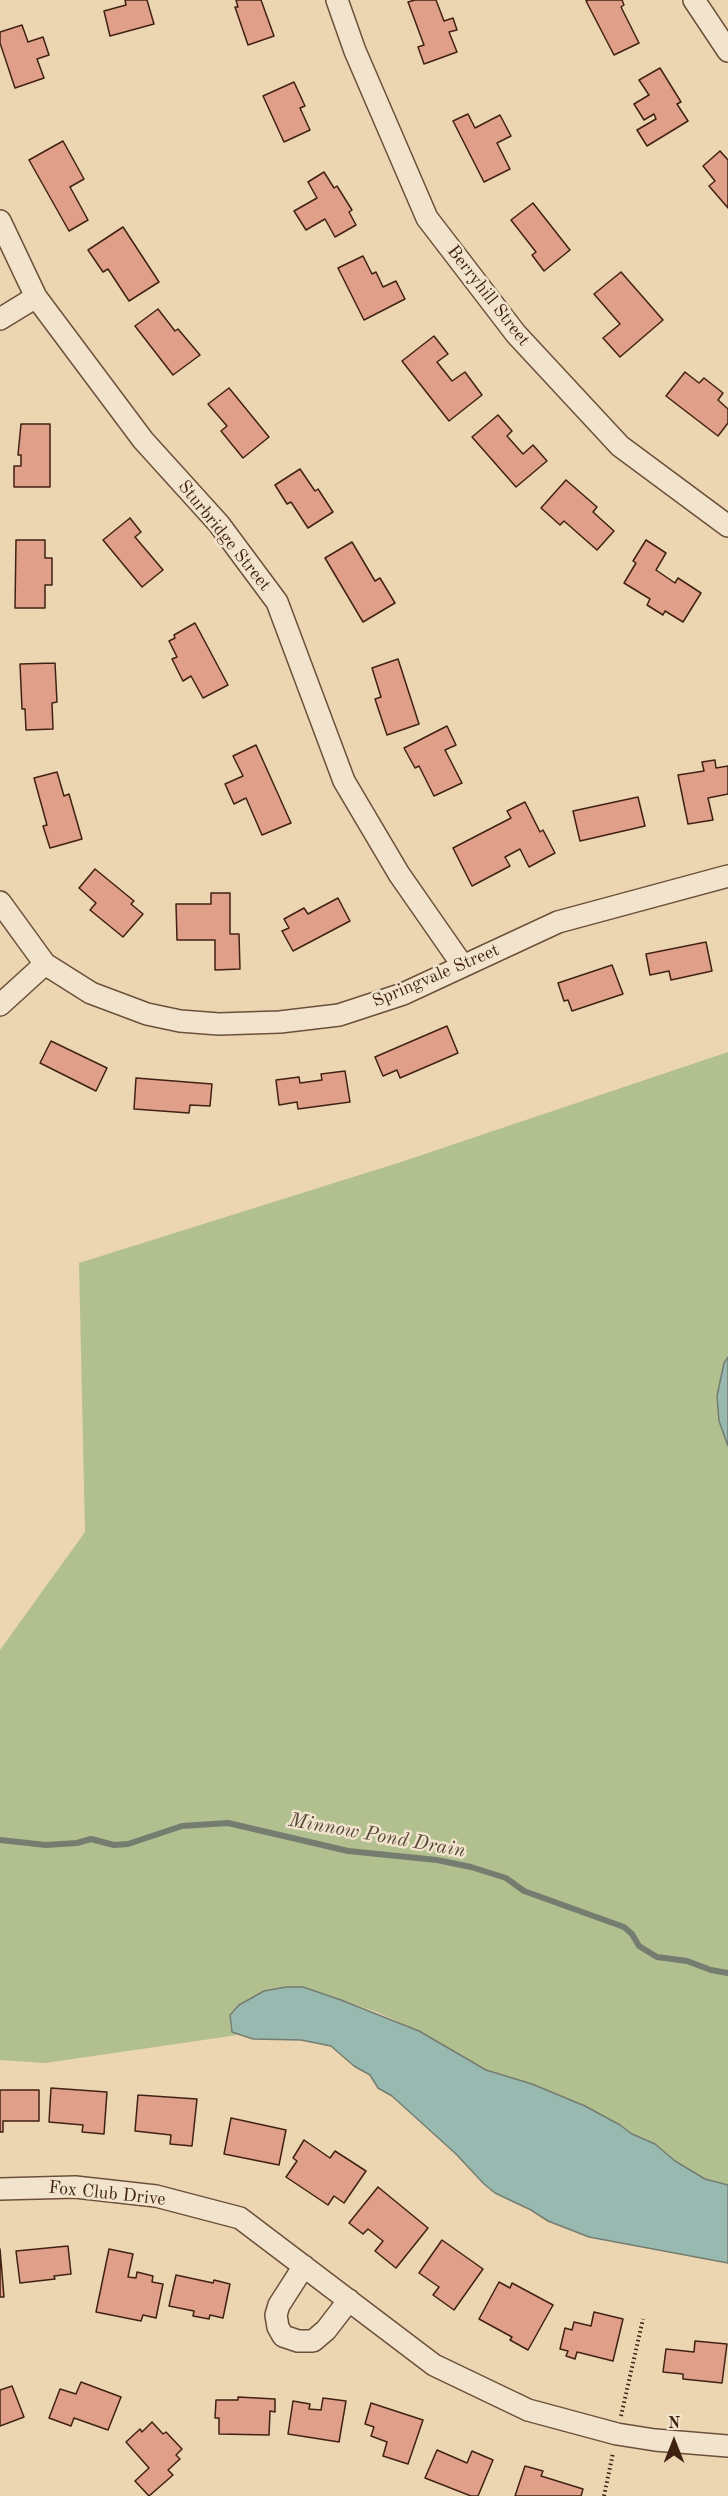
<!DOCTYPE html>
<style>
body{margin:0}
#map{position:relative;width:728px;height:2496px;overflow:hidden;background:#ebd6b1;font-family:"Old Standard TT",serif}
canvas{display:block}
.north{position:absolute;left:644px;top:2412px;width:60px;height:60px;-webkit-text-stroke:4px #f2e4cc;paint-order:stroke;rotate:0deg;font-size:16px;font-weight:700;line-height:24px;text-align:center;color:#412212}
.north::after{content:'';display:block;margin:auto;width:21px;height:27px;background:#412212;clip-path:polygon(50% 0,100% 100%,50% 72%,0 100%)}
</style>
<div id="map">
<canvas width="728" height="2496"></canvas>
<div class="north">N</div>
</div>
<script>
const c = document.querySelector('canvas').getContext('2d');
c.lineJoin = 'round';
function fillPath(path, color) { c.fillStyle = color; c.fill(path, 'evenodd'); }
const shape = rows => new Path2D(rows.map(r => 'M' + r).join(''));
function stroke(path, color, width, dash) { c.strokeStyle = color; c.lineWidth = width; c.lineCap = dash ? 'butt' : 'round'; c.setLineDash(dash || []); c.stroke(path); }
function label(font, color, halo, rows, align = 'center') {
  c.font = font + ' "Old Standard TT",serif'; c.lineWidth = 5; c.setLineDash([]); c.textBaseline = 'middle'; c.strokeStyle = halo; c.fillStyle = color; for (const [text, x, y, turn = 0] of rows) {
    c.save(); c.translate(x, y); c.rotate((+turn || 0) * Math.PI / 180); c.textAlign = isNaN(turn) ? turn : align; if (halo) c.strokeText(text, 0, 0); c.fillText(text, 0, 0); c.restore();
  }
}
fillPath(shape([
 [728,1052,728,2185,705,2179,675,2161,655,2144,632,2134,620,2125,585,2106,532,2084,486,2070,419,2031,377,2012,303,1987,233,2010,230,2015,230,2026,232,2032,238,2035,45,2063,0,2060,0,1650,85,1532,79,1263,401,1162]
]), '#b2bf8f');
const water = shape([
 [728,1357,728,1446,719,1421,717,1396,724,1363,728,1357],
 [286,1987,303,1987,341,2000,419,2031,486,2070,532,2084,585,2106,620,2125,632,2134,655,2144,675,2161,705,2179,728,2185,728,2263,589,2237,548,2221,531,2210,495,2193,484,2184,456,2154,392,2096,378,2088,370,2075,354,2066,331,2046,301,2040,253,2039,232,2032,230,2015,239,2005,264,1991,286,1987]
]);
fillPath(water, '#98b9b0');
stroke(water, '#757d71', 1.5);
stroke(shape([
 [0,1840,46,1845,77,1843,91,1839,114,1845,128,1844,182,1826,228,1823,348,1851,437,1860,471,1867,506,1878,524,1891,624,1927,632,1934,639,1946,657,1957,687,1961,711,1970,728,1973]
]), '#757d71', 6);
const building = shape([
 [125,0,147,0,154,24,110,36,104,11,126,5,125,0],
 [236,0,261,0,274,36,248,45,235,7,238,7,236,0],
 [415,0,436,0,444,21,453,18,457,30,449,32,457,52,424,64,418,47,424,45,408,2,415,0],
 [588,0,622,0,624,5,621,7,639,43,614,55,586,1,588,0],
 [22,25,28,42,43,37,49,55,37,59,44,78,15,88,0,43,0,32,22,25],
 [660,68,681,102,677,104,688,121,647,146,637,130,656,119,654,114,644,120,634,104,649,95,639,80,660,68],
 [294,82,305,106,300,108,310,130,284,142,263,96,294,82],
 [468,114,475,128,500,115,511,136,497,143,510,169,484,182,453,121,468,114],
 [63,141,84,179,70,187,88,220,69,231,29,160,63,141],
 [720,151,728,160,728,208,709,186,715,181,703,166,720,151],
 [324,172,334,188,337,186,352,210,349,212,356,225,335,237,325,219,306,230,294,211,317,198,308,182,324,172],
 [533,203,570,250,544,271,532,255,536,252,511,220,533,203],
 [123,227,159,282,129,301,108,269,103,272,88,250,123,227],
 [363,256,372,274,376,272,383,287,396,281,405,299,364,320,338,268,363,256],
 [621,272,663,320,620,357,603,338,620,324,594,294,621,272],
 [158,309,175,331,178,329,200,355,173,375,135,326,158,309],
 [434,336,448,354,437,362,452,381,465,372,482,395,449,421,402,361,434,336],
 [685,372,699,383,704,378,723,393,718,400,728,409,728,423,718,436,666,396,685,372],
 [229,388,269,437,243,458,221,431,227,426,208,404,229,388],
 [498,415,512,431,507,436,523,454,533,445,547,461,516,487,472,437,498,415],
 [21,424,50,424,50,487,14,487,14,466,21,466,21,455,18,455,21,424],
 [300,469,315,491,318,489,333,512,308,528,291,502,287,504,275,485,300,469],
 [566,480,597,507,593,512,614,531,597,550,564,521,560,525,541,508,566,480],
 [130,518,141,532,135,537,163,570,142,587,103,540,130,518],
 [16,540,45,540,45,558,52,558,52,585,45,585,45,608,15,608,16,540],
 [646,540,666,553,656,570,675,583,678,578,701,593,683,622,665,611,663,615,647,605,650,599,624,583,636,563,633,561,646,540],
 [352,542,375,581,380,578,395,603,363,622,325,558,352,542],
 [195,623,228,685,203,698,191,676,183,681,172,659,177,657,169,641,175,638,174,635,195,623],
 [398,659,419,724,387,735,375,699,381,697,372,668,398,659],
 [55,663,57,702,52,703,53,729,26,730,25,709,22,709,20,664,55,663],
 [447,726,456,745,445,750,462,783,434,796,419,766,415,768,404,748,447,726],
 [256,745,291,823,262,835,246,798,234,804,225,784,243,776,233,756,256,745],
 [715,760,716,768,728,766,728,794,708,798,713,820,688,824,678,775,704,771,702,762,715,760],
 [57,772,64,796,69,794,82,839,50,848,43,826,47,825,34,778,57,772],
 [638,797,645,826,580,841,573,811,638,797],
 [525,802,540,832,543,830,555,853,529,867,520,849,505,857,510,866,472,886,453,848,511,818,507,811,525,802],
 [95,869,134,901,131,904,143,914,123,937,90,910,96,903,79,888,95,869],
 [211,893,230,893,230,934,239,934,240,969,215,970,215,940,177,940,176,904,211,904,211,893],
 [338,898,350,921,293,951,282,931,289,928,284,919,304,908,308,914,338,898],
 [706,942,712,971,671,980,669,971,650,975,646,954,706,942],
 [612,965,623,994,572,1011,568,1000,564,1001,558,983,612,965],
 [447,1026,458,1053,400,1078,397,1070,383,1076,375,1057,447,1026],
 [51,1041,107,1068,96,1091,40,1063,51,1041],
 [345,1071,350,1102,298,1109,297,1102,279,1105,276,1080,299,1077,300,1083,322,1080,321,1074,345,1071],
 [136,1078,212,1084,210,1106,190,1105,189,1113,134,1109,136,1078],
 [51,2088,107,2092,104,2134,82,2132,83,2125,49,2122,51,2088],
 [0,2090,39,2090,39,2121,3,2121,3,2132,0,2132,0,2090],
 [138,2095,197,2099,192,2146,170,2144,171,2135,135,2131,138,2095],
 [231,2118,286,2130,279,2165,224,2154,231,2118],
 [304,2140,330,2158,335,2151,366,2171,344,2203,334,2196,328,2205,286,2177,297,2161,293,2158,304,2140],
 [378,2187,428,2228,396,2268,375,2251,383,2241,368,2229,363,2234,349,2223,378,2187],
 [442,2240,483,2269,454,2310,433,2295,439,2287,419,2273,442,2240],
 [68,2246,71,2274,54,2276,55,2279,20,2283,16,2251,68,2246],
 [0,2249,4,2297,0,2297,0,2249],
 [109,2249,133,2254,128,2277,136,2278,137,2272,153,2276,152,2282,163,2284,156,2318,143,2315,141,2321,96,2312,109,2249],
 [176,2275,213,2283,214,2280,230,2284,223,2318,210,2315,209,2319,193,2316,194,2311,169,2306,176,2275],
 [499,2282,510,2288,512,2283,553,2305,528,2350,510,2340,512,2337,479,2319,499,2282],
 [594,2312,623,2319,613,2361,577,2352,575,2359,566,2356,568,2351,560,2349,565,2328,572,2330,574,2322,591,2326,594,2312],
 [695,2341,727,2344,722,2383,683,2379,683,2374,663,2372,666,2349,694,2352,695,2341],
 [81,2382,121,2397,108,2430,74,2418,71,2426,49,2418,60,2389,76,2394,81,2382],
 [12,2386,24,2417,0,2426,0,2390,12,2386],
 [238,2397,275,2399,275,2412,270,2411,269,2435,219,2434,219,2418,215,2418,216,2400,238,2400,238,2397],
 [323,2398,346,2401,339,2442,288,2434,293,2401,310,2404,309,2409,321,2410,323,2398],
 [371,2403,423,2420,408,2464,383,2456,387,2442,371,2436,374,2427,365,2424,371,2403],
 [152,2422,163,2434,166,2432,182,2449,176,2455,180,2459,168,2470,173,2475,149,2496,135,2481,149,2468,126,2442,140,2429,142,2432,152,2422],
 [437,2450,467,2463,472,2451,493,2460,478,2496,471,2496,425,2478,437,2450],
 [525,2466,543,2471,541,2476,583,2489,581,2496,515,2496,525,2466]
]);
fillPath(building, '#df9f88');
stroke(building, '#412212', 1.5);
const minor = shape([
 [337,0,355,51,427,218,516,334,620,446,728,526],
 [694,0,728,51],
 [0,221,36,297,143,440,219,524,277,602,344,781,399,874,463,966],
 [0,319,36,297],
 [0,902,45,964,91,993,147,1014,180,1021,219,1024,280,1022,339,1015,403,994,558,922,728,876],
 [0,1005,45,964],
 [0,2189,75,2187,156,2196,240,2218,434,2365,528,2410,617,2434,655,2440,728,2446],
 [304,2266,279,2305,276,2315,278,2327,283,2336,298,2341,313,2341,326,2330,349,2300]
]);
stroke(minor, '#6c4f3a', 24);
stroke(shape([
 [621,2416,643,2319],
 [604,2496,613,2453]
]), '#412212', 4, [1.5, 3]);
stroke(minor, '#f2e4cc', 21);
label('18px', '#412212', '#f2e4cc', [
 ["Berryhill Street",488,296,52],
 ["Sturbridge Street",224,536,51],
 ["Springvale Street",436,976,-23],
 ["Fox Club Drive",107,2194,6]
]);
label('italic 20px', '#57483a', '#f2e4cc', [
 ["Minnow Pond Drain",377,1836,10]
]);
</script>
